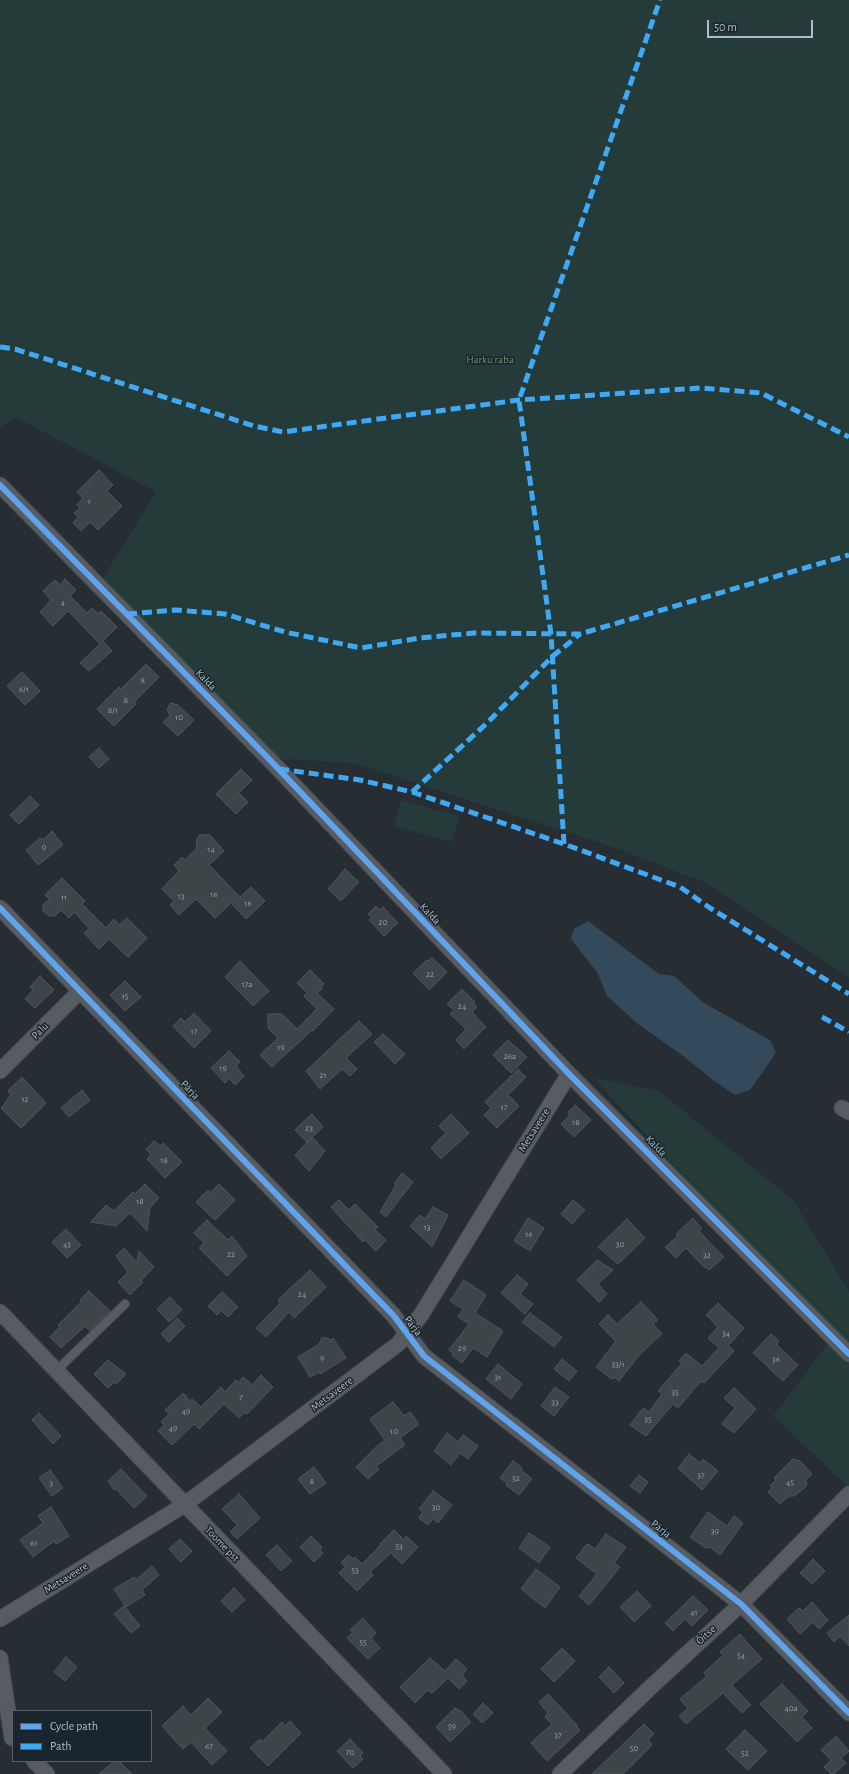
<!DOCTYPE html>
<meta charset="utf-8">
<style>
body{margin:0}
#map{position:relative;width:849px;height:1774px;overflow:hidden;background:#262e33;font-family:"Alegreya Sans",sans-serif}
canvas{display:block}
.legend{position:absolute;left:12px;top:1710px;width:140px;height:52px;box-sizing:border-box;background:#1a252d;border:1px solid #56616a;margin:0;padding:5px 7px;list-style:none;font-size:12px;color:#afbbc5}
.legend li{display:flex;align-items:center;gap:8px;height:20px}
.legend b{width:20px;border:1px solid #56616a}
.scale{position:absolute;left:707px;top:20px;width:106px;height:18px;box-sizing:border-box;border:2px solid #afbbc5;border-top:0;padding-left:5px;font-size:12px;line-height:14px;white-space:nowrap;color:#afbbc5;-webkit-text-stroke:3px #1a252d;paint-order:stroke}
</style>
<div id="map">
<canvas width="849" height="1774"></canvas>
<ul class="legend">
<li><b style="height:5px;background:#60a3ed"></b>Cycle path</li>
<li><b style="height:5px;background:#3fa9f5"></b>Path</li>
</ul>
<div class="scale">50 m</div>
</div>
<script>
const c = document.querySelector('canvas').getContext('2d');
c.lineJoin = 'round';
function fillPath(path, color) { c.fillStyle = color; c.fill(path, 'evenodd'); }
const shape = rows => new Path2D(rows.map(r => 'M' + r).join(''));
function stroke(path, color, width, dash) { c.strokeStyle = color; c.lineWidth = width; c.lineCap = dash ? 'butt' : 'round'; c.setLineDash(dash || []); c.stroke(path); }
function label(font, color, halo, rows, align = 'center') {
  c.font = font + ' "Alegreya Sans",sans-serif'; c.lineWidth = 3; c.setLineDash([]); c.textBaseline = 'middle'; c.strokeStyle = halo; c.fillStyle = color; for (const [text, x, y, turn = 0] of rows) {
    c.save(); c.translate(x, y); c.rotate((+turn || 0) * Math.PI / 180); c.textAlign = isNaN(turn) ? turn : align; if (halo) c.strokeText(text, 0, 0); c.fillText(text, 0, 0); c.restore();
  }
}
fillPath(shape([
 [0,0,849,0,849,978,704,882,610,846,353,763,268,758,102,580,156,492,16,417,0,428],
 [401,800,459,816,452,842,394,826],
 [594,1078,659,1091,793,1200,849,1292,849,1488,773,1416,832,1338]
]), '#253b39');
fillPath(shape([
 [588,921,659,974,674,976,704,1003,770,1040,776,1053,750,1090,735,1095,713,1080,682,1055,638,1024,607,996,597,972,571,939,574,929]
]), '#334a5c');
const building = shape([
 [99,470,113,485,107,491,122,506,98,530,90,522,81,531,73,523,78,517,74,513,80,508,77,505,83,498,77,492,99,470],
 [65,579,76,590,70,596,87,613,92,608,98,614,101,611,117,627,103,641,112,651,89,671,80,663,100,644,68,611,53,626,40,612,51,600,43,591,55,580,60,585,65,579],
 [146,664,159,677,134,702,136,704,114,726,97,709,119,687,121,689,146,664],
 [22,672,40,691,25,705,7,686,22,672],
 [171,703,178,705,194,720,178,736,163,722,170,716,167,709,171,703],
 [99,748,109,759,99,768,89,757,99,748],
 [241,769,252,780,239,793,248,802,236,814,216,794,241,769],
 [30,796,39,805,19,824,10,815,30,796],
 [52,831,63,845,38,865,26,850,40,838,43,840,52,831],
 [200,835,210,835,224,851,209,865,240,897,251,887,265,901,246,919,231,903,215,918,196,899,179,915,170,905,174,901,162,889,179,871,174,865,182,857,185,860,196,849,197,838,200,835],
 [345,869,359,882,341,901,328,889,345,869],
 [62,878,85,901,82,904,106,928,114,919,119,925,127,918,147,938,128,957,109,939,99,949,84,933,89,928,74,912,69,918,61,910,55,916,49,916,43,911,43,905,49,899,45,895,62,878],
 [376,906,380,910,383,907,398,923,384,936,369,920,372,917,368,914,376,906],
 [432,958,447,972,429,990,413,973,427,960,428,961,432,958],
 [240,961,269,991,253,1006,225,977,240,961],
 [310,970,324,984,321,987,322,989,317,993,334,1009,313,1031,312,1030,272,1067,260,1055,278,1038,268,1028,268,1014,282,1014,297,1029,317,1009,304,996,307,993,297,983,310,970],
 [40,976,54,990,35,1008,25,999,33,990,30,987,40,976],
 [125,981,141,997,125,1011,110,995,125,981],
 [462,989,475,1002,473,1003,477,1007,472,1012,486,1027,464,1049,456,1040,466,1029,450,1014,454,1010,447,1004,462,989],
 [194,1013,211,1031,194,1048,173,1026,181,1018,185,1022,194,1013],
 [359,1021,372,1034,346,1058,357,1069,350,1076,342,1069,320,1089,306,1071,359,1021],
 [383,1034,405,1054,395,1064,374,1042,383,1034],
 [508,1040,527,1057,511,1073,493,1055,508,1040],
 [229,1051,240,1062,236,1066,244,1076,235,1085,229,1078,225,1083,211,1068,229,1051],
 [518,1069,526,1077,508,1095,519,1106,497,1128,484,1115,491,1108,485,1102,518,1069],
 [22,1077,46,1103,21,1128,1,1108,11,1095,8,1091,22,1077],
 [82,1090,90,1100,69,1117,61,1108,82,1090],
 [575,1105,591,1120,574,1137,561,1124,570,1115,568,1112,575,1105],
 [312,1114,323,1127,307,1142,295,1130,312,1114],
 [451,1114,469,1133,441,1159,431,1148,446,1133,439,1126,451,1114],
 [312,1137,325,1151,309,1171,295,1155,312,1137],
 [154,1141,160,1146,163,1143,182,1162,165,1178,147,1159,151,1155,146,1149,154,1141],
 [402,1173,413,1182,386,1217,380,1212,396,1185,394,1184,402,1173],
 [145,1184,159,1198,150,1207,147,1231,130,1213,116,1226,91,1222,106,1205,114,1211,133,1192,135,1194,145,1184],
 [219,1184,235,1200,215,1220,196,1202,208,1190,210,1193,219,1184],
 [339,1200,349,1210,355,1204,378,1227,375,1230,386,1240,376,1251,365,1240,363,1242,331,1207,339,1200],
 [573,1200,585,1210,572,1224,561,1214,573,1200],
 [433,1207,448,1215,432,1247,410,1226,420,1215,425,1219,433,1207],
 [528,1218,544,1228,530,1251,514,1241,528,1218],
 [693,1218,702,1229,699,1231,724,1257,709,1270,706,1267,705,1268,686,1248,676,1258,665,1247,678,1236,676,1234,693,1218],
 [627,1219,645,1238,618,1264,598,1247,627,1219],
 [207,1220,228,1240,232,1236,247,1256,227,1276,199,1248,204,1243,194,1233,207,1220],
 [66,1229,81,1245,67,1258,52,1242,66,1229],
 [124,1248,137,1262,139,1251,154,1267,141,1280,143,1282,130,1295,118,1282,128,1272,116,1256,124,1248],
 [597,1260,613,1270,598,1284,607,1294,599,1302,577,1280,597,1260],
 [310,1270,326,1287,294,1318,289,1312,266,1337,256,1328,280,1303,278,1300,310,1270],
 [517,1275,528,1284,520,1294,533,1304,525,1314,501,1293,517,1275],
 [464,1280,486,1295,475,1313,503,1331,487,1357,473,1348,462,1363,452,1355,454,1354,449,1350,469,1324,458,1317,463,1309,450,1301,464,1280],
 [89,1291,110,1311,90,1331,85,1326,61,1348,50,1337,60,1327,58,1325,82,1301,80,1300,89,1291],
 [222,1292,238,1307,228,1317,221,1310,217,1315,208,1306,222,1292],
 [170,1297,182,1310,169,1322,157,1309,170,1297],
 [641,1302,658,1320,653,1324,662,1334,640,1354,619,1381,614,1377,612,1379,596,1367,616,1341,599,1324,608,1315,617,1324,641,1302],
 [718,1303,744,1328,728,1346,734,1351,704,1383,701,1381,678,1408,673,1404,646,1436,630,1425,643,1408,649,1412,662,1394,658,1391,682,1363,679,1361,686,1353,702,1366,719,1348,708,1338,718,1327,706,1315,718,1303],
 [530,1313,562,1337,554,1347,522,1322,530,1313],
 [177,1318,185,1326,169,1342,161,1334,177,1318],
 [771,1334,779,1341,776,1344,798,1365,783,1381,753,1353,771,1334],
 [322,1338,327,1338,331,1340,333,1338,346,1358,320,1374,319,1372,310,1377,298,1357,319,1344,322,1338],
 [562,1359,577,1371,569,1381,554,1369,562,1359],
 [108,1360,126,1374,116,1384,114,1382,108,1388,94,1374,108,1360],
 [498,1364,522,1384,511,1399,486,1379,498,1364],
 [261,1375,273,1387,247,1414,245,1412,239,1418,224,1404,199,1429,194,1424,172,1445,158,1431,164,1425,161,1422,169,1414,165,1410,183,1393,190,1401,192,1399,201,1407,221,1387,225,1392,236,1380,238,1383,243,1377,252,1385,261,1375],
 [555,1387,569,1397,554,1416,541,1406,555,1387],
 [734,1388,756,1409,734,1433,722,1424,735,1408,724,1398,734,1388],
 [393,1402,404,1416,410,1412,419,1424,400,1438,405,1445,376,1466,379,1469,368,1479,356,1467,376,1447,385,1440,370,1419,393,1402],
 [39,1413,61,1436,53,1444,32,1420,39,1413],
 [447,1433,458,1442,463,1435,478,1446,468,1459,460,1453,451,1465,434,1451,447,1433],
 [689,1454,700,1463,703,1459,718,1471,702,1490,678,1468,689,1454],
 [793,1459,800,1461,812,1474,806,1480,807,1485,802,1490,794,1496,789,1496,780,1504,768,1492,772,1488,770,1486,776,1480,774,1478,793,1459],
 [513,1461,522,1468,521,1470,532,1479,519,1495,506,1485,507,1483,500,1478,513,1461],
 [314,1467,326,1483,310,1494,298,1479,314,1467],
 [121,1469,147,1496,134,1508,116,1489,114,1490,108,1481,121,1469],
 [50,1470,63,1488,52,1496,39,1478,50,1470],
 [639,1475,648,1482,640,1493,630,1486,639,1475],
 [433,1491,452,1505,438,1523,433,1519,428,1525,419,1518,423,1512,419,1509,433,1491],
 [239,1494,260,1518,237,1539,230,1532,237,1525,222,1509,239,1494],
 [51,1507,69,1536,56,1544,54,1541,33,1557,20,1540,43,1523,38,1516,51,1507],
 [708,1512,727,1526,734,1516,743,1523,720,1555,710,1547,706,1548,690,1537,708,1512],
 [394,1530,404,1540,406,1536,418,1547,402,1564,391,1553,370,1572,373,1575,357,1591,339,1573,345,1567,341,1562,349,1555,353,1559,355,1557,362,1564,381,1545,380,1544,394,1530],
 [529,1533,550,1547,539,1563,519,1548,529,1533],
 [606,1534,626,1547,614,1563,620,1567,589,1605,579,1596,597,1574,576,1558,587,1544,595,1549,606,1534],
 [311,1536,322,1547,320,1550,323,1553,314,1562,300,1547,311,1536],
 [180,1539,192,1551,181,1562,169,1549,180,1539],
 [277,1545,292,1561,281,1571,266,1555,277,1545],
 [813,1559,825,1571,812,1584,800,1573,813,1559],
 [152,1566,159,1575,142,1590,145,1595,126,1607,114,1589,134,1577,136,1580,152,1566],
 [536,1569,560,1587,545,1608,521,1589,536,1569],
 [234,1588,245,1600,232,1612,221,1601,234,1588],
 [637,1591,651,1606,634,1622,620,1607,637,1591],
 [693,1596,708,1610,692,1626,685,1619,673,1631,665,1623,693,1596],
 [812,1602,828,1620,819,1629,813,1622,800,1634,787,1619,799,1608,803,1611,812,1602],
 [124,1606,140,1626,131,1633,114,1614,124,1606],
 [849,1615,849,1646,840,1636,834,1642,827,1633,849,1615],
 [363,1618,376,1633,371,1638,380,1648,368,1659,347,1638,353,1632,350,1630,363,1618],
 [740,1634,762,1659,732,1685,751,1705,742,1713,723,1693,686,1724,679,1716,688,1709,680,1699,707,1676,704,1673,723,1655,720,1652,740,1634],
 [562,1648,575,1661,554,1682,541,1669,562,1648],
 [66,1657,77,1667,65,1681,54,1672,66,1657],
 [430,1658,445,1671,456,1659,467,1669,462,1675,467,1681,459,1689,448,1678,432,1693,428,1690,415,1703,400,1687,430,1658],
 [609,1667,624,1683,614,1693,599,1677,609,1667],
 [782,1684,808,1711,802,1717,812,1728,797,1742,760,1704,782,1684],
 [548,1694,577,1725,576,1726,580,1730,547,1761,531,1743,552,1724,545,1717,548,1713,539,1702,548,1694],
 [208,1698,222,1712,205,1728,227,1751,212,1765,191,1742,183,1749,162,1726,183,1706,191,1715,208,1698],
 [483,1703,493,1713,482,1723,473,1714,483,1703],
 [455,1708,461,1711,471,1722,450,1742,436,1727,455,1708],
 [290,1721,301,1733,268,1766,250,1748,260,1739,262,1742,282,1722,285,1726,290,1721],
 [644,1724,654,1734,648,1740,652,1745,623,1774,592,1774,644,1724],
 [745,1730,767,1751,748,1770,726,1749,745,1730],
 [836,1736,849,1751,841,1758,846,1763,834,1774,831,1774,824,1767,831,1760,821,1750,836,1736],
 [350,1739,363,1753,360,1756,363,1759,353,1768,337,1751,350,1739],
 [114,1761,119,1761,132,1774,99,1774,114,1761]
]);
fillPath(building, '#3e4549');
stroke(building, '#4e565b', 1);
const service = shape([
 [56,1371,125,1304]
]);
const minor = shape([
 [0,485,268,758,569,1074,849,1354],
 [0,908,394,1316,424,1356,741,1604,849,1713],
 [0,1071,80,991],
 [842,1108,849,1112],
 [0,1312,444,1774],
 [0,1619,184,1505,398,1344,421,1315,569,1074],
 [0,1658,12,1738],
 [34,1761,47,1774],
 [560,1774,654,1684,741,1604,849,1494]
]);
stroke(service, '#444a4e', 10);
stroke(minor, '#444a4e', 17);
stroke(service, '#565c61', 8);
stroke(minor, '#565c61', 15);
stroke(shape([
 [0,347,15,349,254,426,283,432,519,400,701,388,761,393,849,437],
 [127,614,176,610,225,614,285,632,361,648,420,638,474,633,580,634,849,555],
 [279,769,360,780,412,792,564,844,680,887,710,908,849,994],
 [412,792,487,723,553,656,580,634],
 [564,844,551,634,519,400,660,0],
 [822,1017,849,1032]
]), '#3fa9f5', 5, [10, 5]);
stroke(shape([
 [0,485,268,758,569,1074,849,1354],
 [0,908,394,1316,424,1356,741,1604,849,1713]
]), '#60a3ed', 6);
label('9px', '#939ea6', null, [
 ["1",89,501],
 ["4",63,602],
 ["8",143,680],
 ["6/1",24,689],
 ["8",126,700],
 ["8/1",113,710],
 ["10",179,717],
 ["9",44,847],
 ["14",211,849],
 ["16",214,894],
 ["13",181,896],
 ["11",64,897],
 ["16",248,903],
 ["20",383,922],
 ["22",430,974],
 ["17a",247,984],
 ["15",125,996],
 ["24",462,1006],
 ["17",194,1031],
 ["19",281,1047],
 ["26a",510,1056],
 ["19",223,1068],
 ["21",323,1075],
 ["12",25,1099],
 ["17",504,1107],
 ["18",576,1122],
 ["23",309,1128],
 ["18",164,1160],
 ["18",140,1201],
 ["13",427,1227],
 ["16",529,1234],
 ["43",67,1244],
 ["30",620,1244],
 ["22",231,1254],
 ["32",707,1255],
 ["24",302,1294],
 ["34",726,1333],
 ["29",462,1348],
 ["9",322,1358],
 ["36",776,1359],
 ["33/1",618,1364],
 ["31",498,1377],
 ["35",675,1392],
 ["7",241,1397],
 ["33",555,1402],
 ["49",186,1411],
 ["35",648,1419],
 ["49",173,1428],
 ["10",394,1431],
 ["37",701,1475],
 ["32",516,1478],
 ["8",312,1481],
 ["45",790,1482],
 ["3",51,1483],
 ["30",436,1507],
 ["39",715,1531],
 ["61",34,1543],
 ["53",399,1546],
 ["53",355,1570],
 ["41",694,1612],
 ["55",363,1642],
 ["54",741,1655],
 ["40a",791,1708],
 ["59",452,1726],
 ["37",558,1735],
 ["67",209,1746],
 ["50",634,1748],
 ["70",350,1752],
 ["52",745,1753]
]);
label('11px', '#669669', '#1a252d', [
 ["Harku raba",490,360]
]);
label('11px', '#afbbc5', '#1a252d', [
 ["Kalda",206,680,46],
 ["Kalda",430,914,46],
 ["Palu",40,1031,-45],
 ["Pärja",190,1090,47],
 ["Metsaveere",534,1130,-58],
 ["Kalda",656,1146,45],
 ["Pärja",413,1326,53],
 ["Metsaveere",332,1394,-37],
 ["Pärja",661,1529,38],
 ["Toome pst",222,1544,46],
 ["Metsaveere",66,1578,-32],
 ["Õitse",706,1635,-43]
]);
</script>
